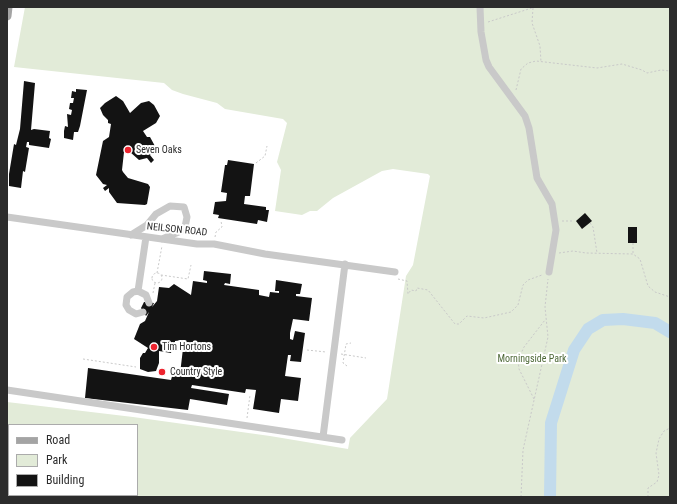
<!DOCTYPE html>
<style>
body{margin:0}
#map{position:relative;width:677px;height:504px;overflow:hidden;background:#fff;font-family:"Roboto Condensed",sans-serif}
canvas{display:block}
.frame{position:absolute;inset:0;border:8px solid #2c2c2c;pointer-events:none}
.legend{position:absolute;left:8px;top:424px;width:130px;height:72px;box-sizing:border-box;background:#fff;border:1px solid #ababab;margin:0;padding:5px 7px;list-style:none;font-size:12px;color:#2c2c2c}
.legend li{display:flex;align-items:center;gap:8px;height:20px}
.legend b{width:20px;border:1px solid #ababab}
</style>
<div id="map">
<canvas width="677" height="504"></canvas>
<div class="frame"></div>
<ul class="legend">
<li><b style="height:5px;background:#a4a4a4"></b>Road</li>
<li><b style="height:11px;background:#e2ebd8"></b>Park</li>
<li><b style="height:11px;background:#131313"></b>Building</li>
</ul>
</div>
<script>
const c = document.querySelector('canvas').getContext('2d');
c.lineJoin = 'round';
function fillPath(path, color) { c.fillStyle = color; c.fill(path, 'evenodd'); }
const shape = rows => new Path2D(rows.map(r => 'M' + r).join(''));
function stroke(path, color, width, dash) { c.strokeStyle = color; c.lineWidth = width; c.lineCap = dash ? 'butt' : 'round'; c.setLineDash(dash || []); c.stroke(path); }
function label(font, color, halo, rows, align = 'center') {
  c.font = font + ' "Roboto Condensed",sans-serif'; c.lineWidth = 4; c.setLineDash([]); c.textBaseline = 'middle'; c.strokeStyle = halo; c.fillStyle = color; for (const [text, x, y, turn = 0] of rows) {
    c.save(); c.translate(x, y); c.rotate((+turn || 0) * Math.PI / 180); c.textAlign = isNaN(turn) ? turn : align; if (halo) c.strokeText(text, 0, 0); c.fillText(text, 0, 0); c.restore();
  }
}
fillPath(shape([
 [25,7,670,7,670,497,7,497,7,402,133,417,270,436,348,449,350,438,387,399,406,276,413,265,430,176,428,174,393,169,382,171,333,198,317,211,310,211,302,215,275,211,281,170,277,162,287,123,283,119,225,109,217,103,183,94,172,90,164,83,14,67],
 [9,425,137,425,137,495,9,495]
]), '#e2ebd8');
stroke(shape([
 [550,497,551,423,574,350,588,329,603,320,623,319,655,323,670,332]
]), '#c2dbec', 12);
fillPath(shape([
 [24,81,35,83,31,130,34,129,50,131,49,138,51,139,49,148,29,145,29,142,27,142,26,147,29,148,25,172,23,171,21,188,9,186,9,174,14,144,16,145,20,129],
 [76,89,87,90,80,126,78,132,74,132,73,140,64,138,64,131,65,126,68,127,67,114,71,115,72,110,69,109,70,103,73,103,74,98,71,98,72,91,76,92],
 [116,96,123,101,130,113,141,103,149,101,154,105,160,116,156,123,143,131,147,137,150,137,156,148,150,155,154,160,151,163,147,158,139,160,130,152,124,152,122,170,123,172,128,178,148,184,150,187,147,204,145,205,117,203,109,192,109,188,105,191,103,188,107,185,103,184,96,175,103,141,109,137,111,124,108,123,108,120,103,115,100,108,105,103],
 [228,160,254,164,250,196,245,196,244,204,266,207,266,210,269,210,267,222,258,220,257,224,218,218,219,215,213,214,215,202,226,201,227,193,221,192,225,165,227,165],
 [585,213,592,221,582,229,576,221],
 [628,227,637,227,637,243,628,243],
 [204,271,231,274,230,284,225,283,224,285,259,290,259,295,269,297,270,292,279,293,279,291,275,291,276,280,302,284,300,294,296,294,296,296,312,298,309,321,293,319,290,333,290,339,293,340,295,331,305,333,301,362,290,361,291,355,288,355,285,376,301,378,298,401,281,399,279,413,253,409,256,390,246,389,245,393,192,385,191,388,229,394,227,405,190,399,188,410,85,398,88,368,171,380,173,373,180,374,184,340,175,341,175,344,173,344,171,353,159,351,159,363,156,371,148,372,140,369,140,358,143,353,145,353,148,348,134,339,140,324,145,321,149,312,146,316,141,308,144,302,154,303,152,307,157,301,159,287,169,288,174,284,191,295,193,281,207,283,207,281,203,280]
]), '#131313');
stroke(shape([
 [533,8,532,23,540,46,541,62],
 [488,22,535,7],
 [516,90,521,69,528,63,536,61,597,68,622,64,642,70,647,73,661,70,670,71],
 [256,163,265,156,267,146],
 [562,221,574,221],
 [590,223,593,227,597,253],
 [215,237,216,232,222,227,221,221],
 [559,253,573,251,586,253,633,254,640,259,648,286,655,292,670,297],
 [633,253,633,243],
 [157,273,162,246],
 '152 278a5 5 0 1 1 10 0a5 5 0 1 1-10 0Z',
 [161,275,188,279,191,265],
 [398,279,407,281,408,294,411,290,416,291,417,288,428,290,455,324,459,324,467,316,484,318,511,312,518,305,523,285,528,280,542,275],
 [153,293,155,283],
 [307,350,326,352],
 [341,354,366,358],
 [83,359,136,367],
 [347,366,343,363,346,344,351,343],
 [534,399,519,369,518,360,524,347,545,320],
 [247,418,250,395],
 [521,497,523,450,548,337,545,307,548,279],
 [648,497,648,488,657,482,659,475,656,453,659,439,664,431,670,428]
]), '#c9c9c9', 1, [2, 2]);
stroke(shape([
 [480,7,481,32,486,60,489,67,525,116,529,128,537,178,552,204,556,230,549,272],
 [7,217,197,244,214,244,265,254,395,272],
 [131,235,147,225,156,214,170,206,184,207,187,217,185,227,181,231,162,239],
 [138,291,146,237],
 [143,312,136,314,129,310,126,305,127,297,133,292,138,291,146,295,149,303],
 [7,390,342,440],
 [323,437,345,264]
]), '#c9c9c9', 7);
stroke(shape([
 [7,16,8,7]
]), '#a4a4a4', 9);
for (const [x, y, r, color] of [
 [128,150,4,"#ed232e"],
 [154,347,4,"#ed232e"],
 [162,372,4,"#ed232e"]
]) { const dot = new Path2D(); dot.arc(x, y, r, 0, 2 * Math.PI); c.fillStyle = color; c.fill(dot); stroke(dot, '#fff', 1.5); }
label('10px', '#2c2c2c', '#fff', [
 ["Seven Oaks",136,150],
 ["Tim Hortons",162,347],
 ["Country Style",170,372]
], 'left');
label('10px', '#2c2c2c', '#fff', [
 ["NEILSON ROAD",177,230,6]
]);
label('10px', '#4e6938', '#fff', [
 ["Morningside Park",532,359]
]);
</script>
